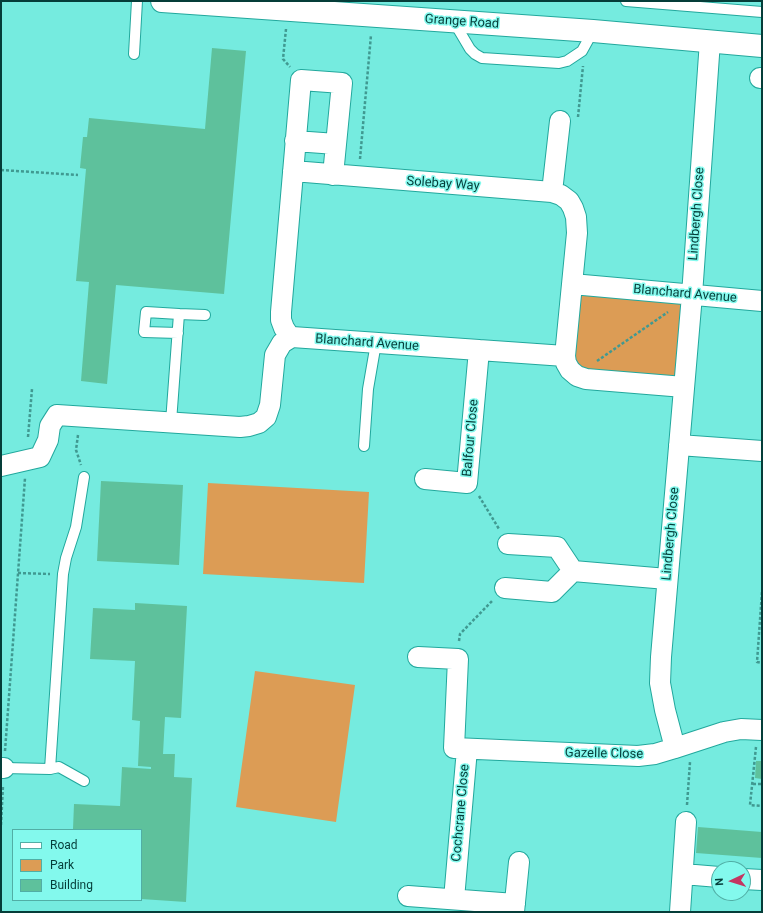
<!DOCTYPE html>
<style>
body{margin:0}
#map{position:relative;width:763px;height:913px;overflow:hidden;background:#75ebdf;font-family:Roboto,sans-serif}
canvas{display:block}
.frame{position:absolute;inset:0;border:2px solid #053d39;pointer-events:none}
.legend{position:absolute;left:12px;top:829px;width:130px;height:72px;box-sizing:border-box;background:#83f9ed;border:1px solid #51aea5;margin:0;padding:5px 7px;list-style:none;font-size:12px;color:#053d39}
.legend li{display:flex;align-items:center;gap:8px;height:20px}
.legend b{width:20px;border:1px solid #51aea5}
.north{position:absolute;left:711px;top:861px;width:40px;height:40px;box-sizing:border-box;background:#83f9ed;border:1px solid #51aea5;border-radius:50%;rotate:266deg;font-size:11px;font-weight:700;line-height:16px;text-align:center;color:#053d39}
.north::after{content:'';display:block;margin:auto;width:14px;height:18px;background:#c43662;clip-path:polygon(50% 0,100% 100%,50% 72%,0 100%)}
</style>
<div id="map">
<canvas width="763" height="913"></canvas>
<div class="frame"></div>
<ul class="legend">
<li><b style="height:5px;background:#fff"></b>Road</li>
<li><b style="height:11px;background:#dc9c55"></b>Park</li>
<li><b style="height:11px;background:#5ec19c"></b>Building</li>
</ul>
<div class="north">N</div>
</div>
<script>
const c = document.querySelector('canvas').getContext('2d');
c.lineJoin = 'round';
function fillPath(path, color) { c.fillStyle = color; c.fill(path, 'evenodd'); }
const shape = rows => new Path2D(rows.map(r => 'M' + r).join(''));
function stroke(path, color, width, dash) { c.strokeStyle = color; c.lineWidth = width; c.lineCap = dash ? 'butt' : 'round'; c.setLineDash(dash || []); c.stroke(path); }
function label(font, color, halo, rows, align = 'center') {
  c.font = font + ' Roboto,sans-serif'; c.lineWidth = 3; c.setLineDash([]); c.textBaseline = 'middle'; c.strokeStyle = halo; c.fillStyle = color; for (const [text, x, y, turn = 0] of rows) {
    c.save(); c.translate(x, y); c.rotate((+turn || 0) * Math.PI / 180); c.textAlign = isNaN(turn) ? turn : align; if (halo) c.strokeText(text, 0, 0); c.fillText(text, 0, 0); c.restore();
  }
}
fillPath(shape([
 [580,295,683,302,677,381,584,372,572,359],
 [208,483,369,492,364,583,203,574],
 [255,671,355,685,336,822,236,807]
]), '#dc9c55');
fillPath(shape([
 [212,48,246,51,224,294,116,285,107,384,81,381,89,282,76,281,86,169,80,168,83,137,87,137,89,118,205,129],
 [101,481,183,485,179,565,97,561],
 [135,603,187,606,181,718,165,717,163,754,175,754,174,777,192,778,186,902,141,899,141,830,73,829,74,804,120,806,122,767,151,769,151,767,138,766,140,721,132,720,135,661,90,659,93,608,135,610],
 [756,761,762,761,762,779,755,778],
 [698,827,762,832,762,858,696,853]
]), '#5ec19c');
const service = shape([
 [626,1,762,12],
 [454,22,470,49,475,54,482,58,559,63,567,61,582,51,593,31],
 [134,54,137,1],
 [178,333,144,332,146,312,179,314],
 [171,422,179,314,205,315],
 [364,446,368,389,376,343],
 [4,768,50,769,63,574,66,558,76,527,84,477],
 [50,769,59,767,84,781]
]);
const minor = shape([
 [760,78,762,78],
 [295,141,336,144],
 [293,171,552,192,561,195,569,201,573,208,576,217,577,233,565,356,566,363,570,370,577,376,586,379,684,387],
 [552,192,560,121],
 [572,284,762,301],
 [292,337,288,334,284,328,281,320,281,312,301,80,342,83,333,175],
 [679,445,762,451],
 [1,466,40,457,48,440,50,426,57,415,240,427,249,426,259,423,266,417,270,405,275,355,282,343,292,337,565,356],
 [425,479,467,483,479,350],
 [573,571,667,579],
 [505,588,552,592,573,571,557,547,508,544],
 [418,657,458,659,454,748,638,756,655,754,675,748,724,732,741,729,762,730],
 [675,748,665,710,660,683,661,657,692,295,710,41],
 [1,768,4,768],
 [683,874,719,877],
 [743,879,762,880],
 [408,896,515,904],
 [454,899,467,749],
 [514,912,519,862],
 [680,912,686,822]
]);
const tertiary = shape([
 [162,1,593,31,762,46]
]);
stroke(service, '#22a89d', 12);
stroke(minor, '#22a89d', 22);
stroke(tertiary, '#22a89d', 24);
stroke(shape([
 [286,29,283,59,290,67],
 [578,117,583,66],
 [360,159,371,35],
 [1,170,78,175],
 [597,361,668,312],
 [78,435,76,450,81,465],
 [28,437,32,389],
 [479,496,499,529],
 [18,573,50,574],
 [762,592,757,662,762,663],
 [459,641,460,634,492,601],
 [756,747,750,805,762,806],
 [5,751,25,478],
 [753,784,762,784],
 [687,805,690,762],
 [1,825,3,786]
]), '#409991', 2.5, [3, 2]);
stroke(service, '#fff', 10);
stroke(minor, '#fff', 20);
stroke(tertiary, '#fff', 22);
label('13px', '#053d39', '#83f9ed', [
 ["Grange Road",462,22,4],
 ["Solebay Way",443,184,4],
 ["Lindbergh Close",697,214,-86],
 ["Blanchard Avenue",685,294,5],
 ["Blanchard Avenue",367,343,4],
 ["Balfour Close",471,438,-85],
 ["Lindbergh Close",671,534,-85],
 ["Gazelle Close",604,754,1],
 ["Cochcrane Close",461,813,-85]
]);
</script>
